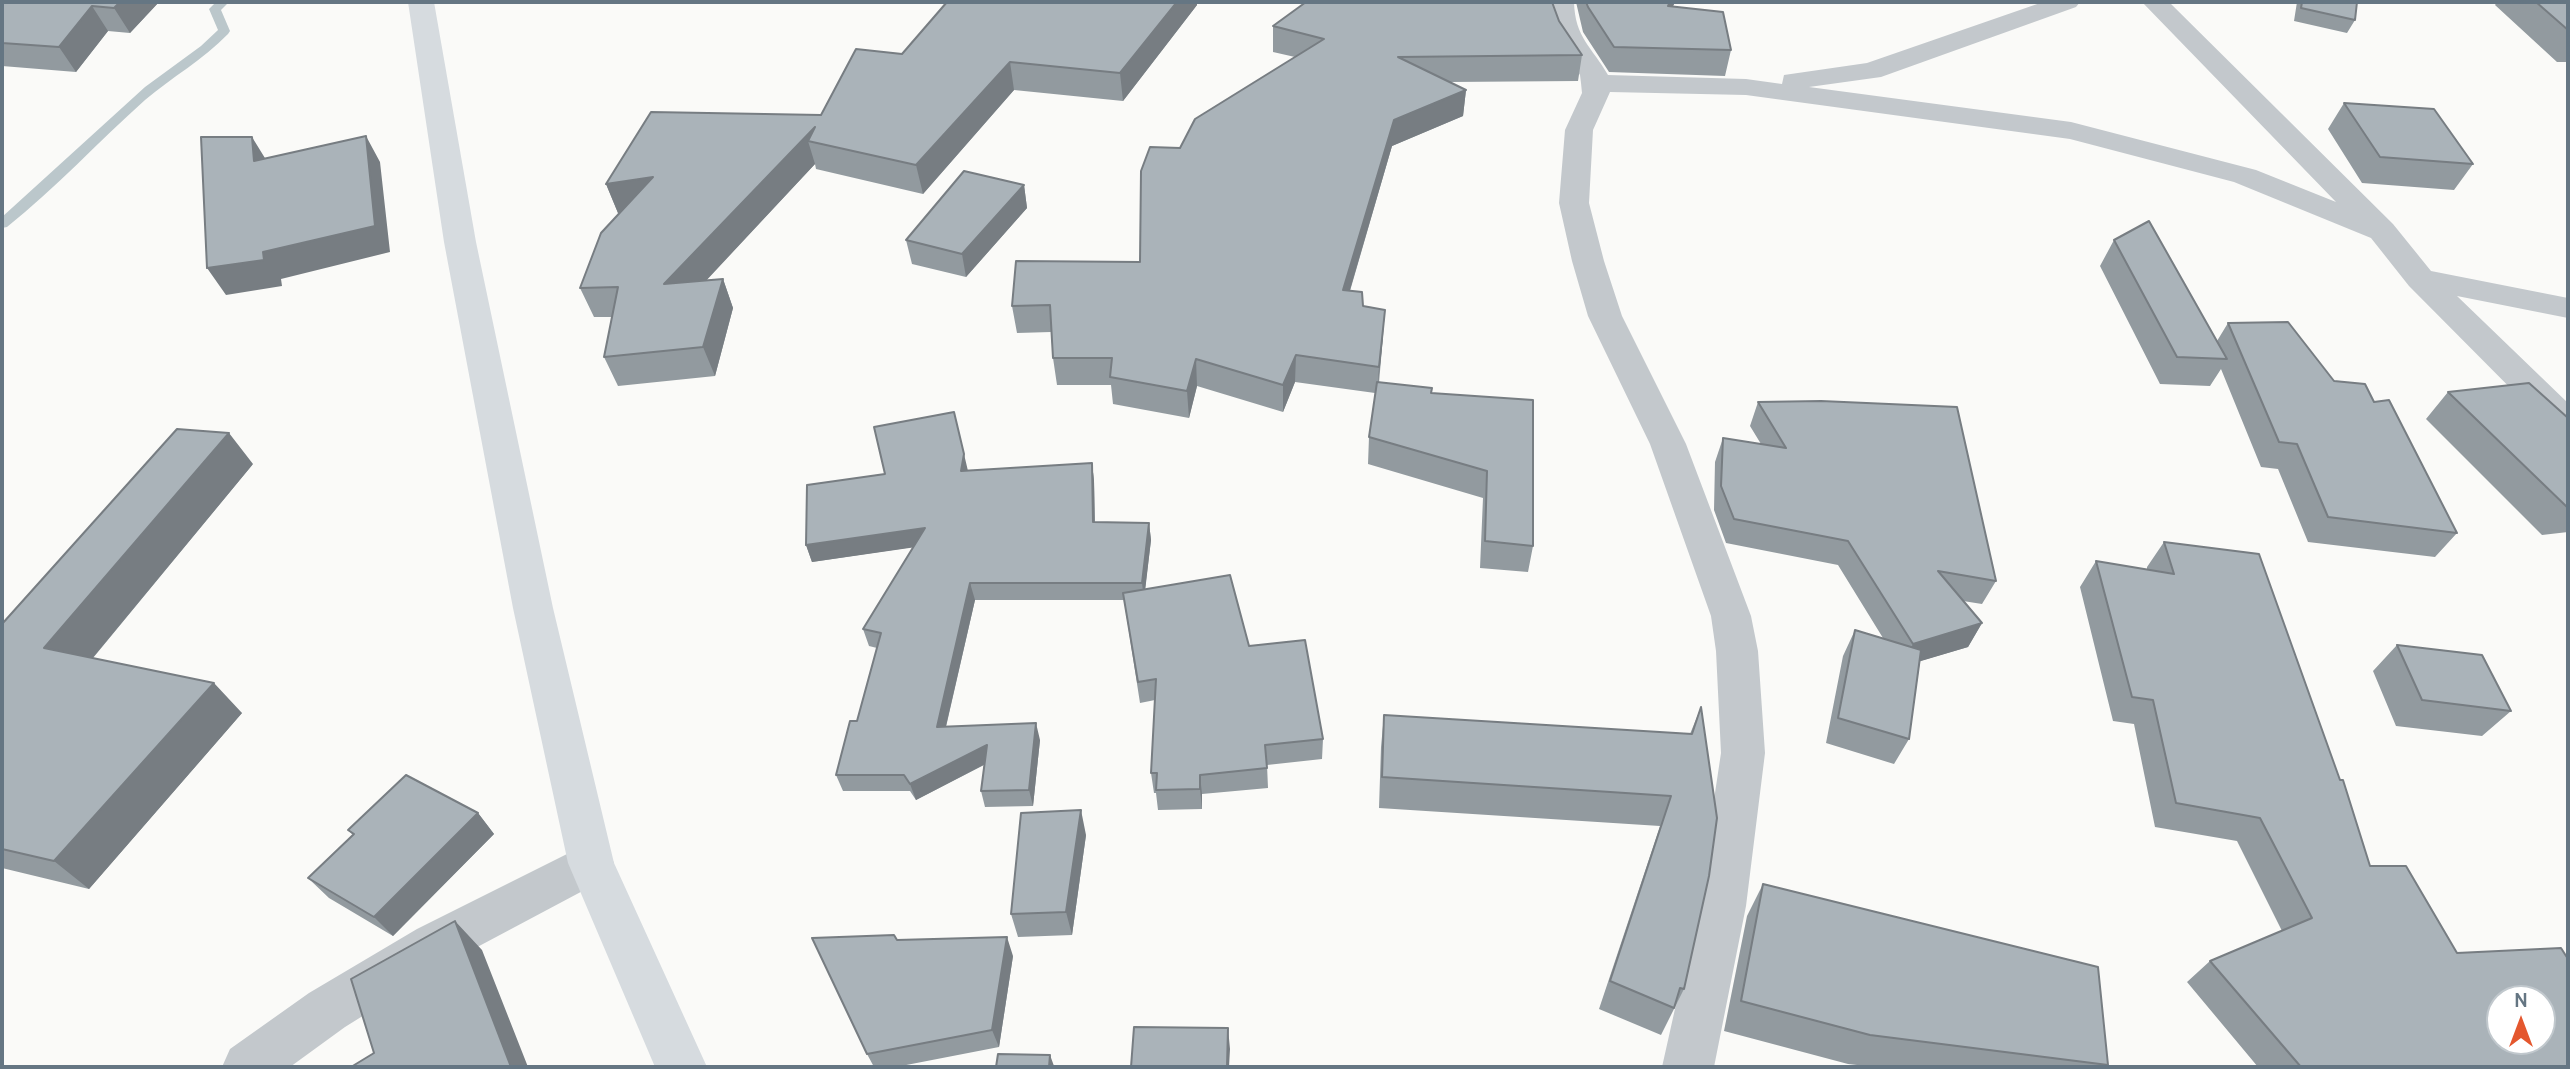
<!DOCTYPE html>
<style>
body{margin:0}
#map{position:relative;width:2570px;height:1069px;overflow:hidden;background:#fafaf8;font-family:Cabin,sans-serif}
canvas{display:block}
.frame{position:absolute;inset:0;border:4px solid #657683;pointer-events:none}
.north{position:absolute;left:2486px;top:985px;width:70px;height:70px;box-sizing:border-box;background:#fff;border:2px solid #c1c8cd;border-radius:50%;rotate:0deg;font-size:19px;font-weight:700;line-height:28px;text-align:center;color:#657683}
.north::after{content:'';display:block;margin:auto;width:24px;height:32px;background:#e4572e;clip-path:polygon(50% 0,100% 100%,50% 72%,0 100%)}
</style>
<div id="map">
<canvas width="2570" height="1069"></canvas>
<div class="frame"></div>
<div class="north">N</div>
</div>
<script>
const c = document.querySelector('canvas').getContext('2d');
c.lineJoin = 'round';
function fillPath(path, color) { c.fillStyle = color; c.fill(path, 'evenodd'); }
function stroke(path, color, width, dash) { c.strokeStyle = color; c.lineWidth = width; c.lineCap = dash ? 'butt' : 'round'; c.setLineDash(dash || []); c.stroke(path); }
fillPath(new Path2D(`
 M216 2H229L221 10 230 31 228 34C203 60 172 77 145 100 98 142 56 188 7 227L2 228V217L145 87 201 46 218 30 209 9Z`), '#bbc7cb');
fillPath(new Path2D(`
 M1548 2H1574C1575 38 1592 47 1608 75L1746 79 1782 84 1784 75 1867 63 2043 2H2080L2076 7 1881 77 1809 87 2071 122 2256 170 2336 202 2142 2H2169L2393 224 2431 271 2568 298V318L2457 296 2568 403V436L2555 433 2409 286 2371 238 2234 182 2070 139 1746 95 1610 92 1593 130 1589 203 1604 261 1622 316 1686 444 1751 616 1758 651 1765 753 1746 906 1714 1067H1662L1698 906 1721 753 1716 651 1711 616 1650 444 1588 316 1572 261 1559 203 1565 130 1582 93 1581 83 1580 75 1558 45 1548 18Z
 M591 842 607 848 614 863 607 878 451 961 345 1027 290 1067H222L230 1049 309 993 417 929Z`), '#c3c8cc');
fillPath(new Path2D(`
 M408 2H434L476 242 553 608 614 863 707 1067H655L568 863 513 608 444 242Z`), '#d6dbdf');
fillPath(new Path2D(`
 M2 2H159L130 33 108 31 76 72 2 66Z
 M947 2H1197V5L1123 101 1014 90 923 194 816 169 815 164 706 280 723 279 733 308 715 376 618 386 604 357 612 317H594L580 288 620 213H618L606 184 821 115 902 54Z
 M1576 2H1675L1672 7 1731 50 1725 76 1609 72 1583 32Z
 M2297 2H2357L2355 20 2347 33 2294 21Z
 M2497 2H2568V62H2557L2495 5Z
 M1559 21 1582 55 1578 81 1449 82 1466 90 1463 116 1392 146 1350 291 1363 306 1383 336 1379 383 1432 393 1533 400V546L1528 572 1480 568 1483 498 1368 464 1369 437 1375 393 1295 382 1283 412 1197 386 1189 418 1113 404 1111 385H1057L1053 358 1051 332 1017 333 1012 306 1140 262 1180 148 1295 57 1273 52V26Z
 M2344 103 2473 164 2454 190 2362 183 2328 129Z
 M1024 185 1027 208 966 277 912 264 906 240Z
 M2114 240 2217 341 2228 323 2374 402 2457 533 2435 557 2308 542 2278 469 2261 467 2221 369 2210 386 2160 384 2100 266Z
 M2448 392 2568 418V532L2542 535 2426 419Z
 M1758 402 1996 581 1982 604 1963 601 1982 623 1968 647 1920 661 1909 739 1894 764 1826 743 1843 656 1855 630 1883 638 1838 565 1726 543 1714 510 1715 462 1723 438 1761 444 1750 426Z
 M1092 463 1094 481 1095 522 1149 523 1151 540 1145 589 1249 646 1323 739 1322 759 1267 765 1268 788 1202 794V809L1158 810 1156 793H1154L1151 773 1155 700 1140 703 1124 600H975L946 727 1040 740 1033 806 985 807 981 791 984 765 916 800 910 791H843L836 775 857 721 877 648 869 646 863 629 913 547 812 562 806 545 968 471Z
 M253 464 93 658 242 713 89 889 2 868V624Z
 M2164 542 2370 866 2568 1067H2258L2187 982 2210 961 2282 931 2237 841 2155 827 2134 724 2113 721 2080 587 2096 561 2147 570V567Z
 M2397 645 2511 711 2482 736 2396 726 2373 671Z
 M1701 707 1684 989 1661 1035 1599 1009 1660 826 1379 808 1381 747 1384 715 1690 734Z
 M478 813 494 834 393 936 329 898 308 878 353 835 348 830Z
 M1086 835 1072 935 1018 937 1011 914Z
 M1763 884 2108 1065 2105 1067H1875L1848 1064 1724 1031 1747 916Z
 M1013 956 999 1047 896 1067H874L867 1054Z`), '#929a9f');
fillPath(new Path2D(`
 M120 2H159L130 33 114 8Z
 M1177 2H1197V5L1123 101 1120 73Z
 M1670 2H1675L1662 31 1668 6Z
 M92 6 108 31 76 72 59 47Z
 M1010 62 1014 90 923 194 916 165Z
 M1466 90 1463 116 1392 146 1342 317 1343 290 1394 120Z
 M815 127 808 141 815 164 676 313 664 284Z
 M366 136 380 162 390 252 281 279 282 286 226 295 207 268 263 252Z
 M252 137 268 163 254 161Z
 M653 177 664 205 618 213 606 184Z
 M1024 185 1027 208 966 277 962 254Z
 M723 279 733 308 715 376 703 347Z
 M1385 310 1383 336 1377 394 1379 367Z
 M1296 355 1295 382 1283 412V385Z
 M1196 359 1197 386 1189 418 1187 391Z
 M229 433 253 464 76 678 44 648Z
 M964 454 968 471H961Z
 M1092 463 1094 481 1095 539 1093 522Z
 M1149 523 1151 540 1144 600 1142 583Z
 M925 528 930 545 812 562 806 545Z
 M970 583 975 600 942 743 937 727Z
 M1982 623 1968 647 1901 667 1913 644Z
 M214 683 242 713 89 889 54 861Z
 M1036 723 1040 740 1033 806 1029 790Z
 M987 745 991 761 916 800 910 784Z
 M1200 775 1202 794V809L1200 789Z
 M1081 810 1086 835 1072 935 1066 912Z
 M478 813 494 834 393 936 374 917Z
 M455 921 482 950 528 1067H511Z
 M1007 937 1013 956 999 1047 992 1030Z
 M1228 1028 1230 1049 1229 1067H1227Z
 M1050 1055 1054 1066V1067H1049Z`), '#777d82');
const building = new Path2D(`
 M2 2H120L114 8 92 6 59 47 2 43Z
 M947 2H1177L1120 73 1010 62 916 165 808 141 815 127 664 284 723 279 703 347 604 357 618 287 580 288 601 233 653 177 606 184 651 112 821 115 856 49 902 54Z
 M1306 2H1552L1559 21 1582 55 1398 57 1466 90 1394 120 1343 290 1362 292 1363 306 1385 310 1379 367 1296 355 1283 385 1196 359 1187 391 1110 377 1112 358H1053L1050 305 1012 306 1016 261 1140 262 1141 171 1150 147 1180 148 1195 119 1324 39 1273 26Z
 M1586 2H1670L1668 6 1723 12 1731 50 1614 47 1588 7Z
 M2302 2H2357L2355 20 2301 8Z
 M2536 2H2568V30Z
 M2344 103 2434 109 2473 164 2380 157Z
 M366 136 375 226 263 252 264 260 207 268 201 137H252L254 161Z
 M964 171 1024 185 962 254 906 240Z
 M2149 221 2227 359 2177 357 2114 240Z
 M2288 322 2334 381 2365 384 2374 402 2389 400 2457 533 2328 517 2297 444 2279 442 2228 323Z
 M1377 382 1432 388 1431 393 1533 400V546L1485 541 1487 471 1369 437Z
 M2529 383 2568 418V508L2448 392Z
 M1821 401 1957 407 1996 581 1938 571 1982 623 1913 644 1848 541 1734 519 1721 486 1723 438 1786 448 1758 402Z
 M954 412 964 454 961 471 1092 463 1093 522 1149 523 1142 583H970L937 727 1036 723 1029 790 981 791 987 745 910 784 904 775H836L850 721H857L881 633 863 629 925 528 806 545 807 485 885 474 874 427Z
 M177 429 229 433 44 648 214 683 54 861 2 849V624Z
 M2164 542 2259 554 2340 780H2343L2370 866H2406L2457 953 2561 948 2568 959V1067H2301L2210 961 2312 918 2260 818 2176 803 2153 700 2132 697 2096 561 2174 574ZM2500 999H2542V1041H2500Z
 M1230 575 1249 646 1305 640 1323 739 1265 745 1267 768 1200 775V789L1156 790 1157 773H1151L1156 679 1138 682 1123 593Z
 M1855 630 1921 650 1909 739 1838 718Z
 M2397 645 2482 655 2511 711 2422 700Z
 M1701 707 1717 818 1709 876 1684 989 1680 988 1674 1008 1610 981 1671 796 1382 777 1384 715 1692 734Z
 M406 775 478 813 374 917 308 878 354 834 348 830Z
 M1081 810 1066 912 1011 914 1021 813Z
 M1763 884 2098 967 2108 1065 1870 1035 1741 1001Z
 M455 921 511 1067H351L374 1053 351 979Z
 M894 935 897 940 1007 937 992 1030 867 1054 812 938Z
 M1134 1027 1228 1028 1227 1067H1131Z
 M998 1054 1050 1055 1049 1067H996Z`);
fillPath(building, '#aab3b9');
stroke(building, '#777d82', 2);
</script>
